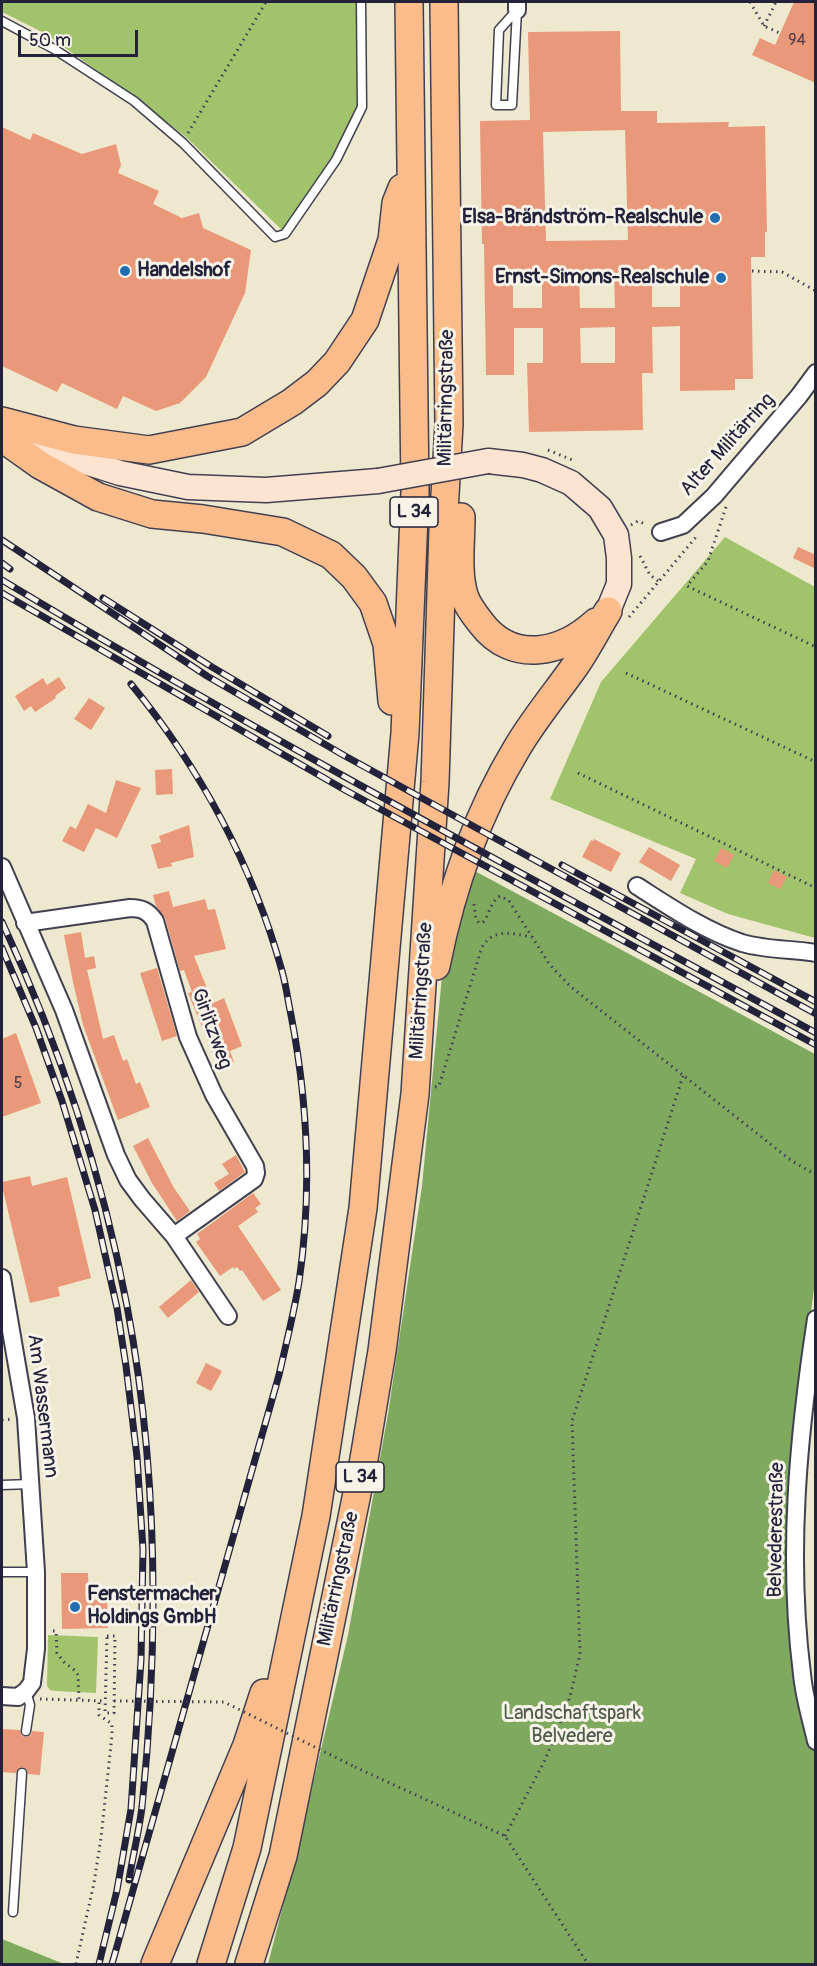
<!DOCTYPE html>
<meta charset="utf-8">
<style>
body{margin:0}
#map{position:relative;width:817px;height:1966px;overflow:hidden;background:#eee8cf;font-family:Pangolin,sans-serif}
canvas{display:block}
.frame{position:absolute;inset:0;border:3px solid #22223b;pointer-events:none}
.scale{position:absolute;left:18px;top:30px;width:120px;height:27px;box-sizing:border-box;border:3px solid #22223b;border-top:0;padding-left:8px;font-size:18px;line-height:21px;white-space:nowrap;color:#22223b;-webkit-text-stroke:4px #f7f3e8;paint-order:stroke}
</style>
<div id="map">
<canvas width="817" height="1966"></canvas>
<div class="frame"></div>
<div class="scale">50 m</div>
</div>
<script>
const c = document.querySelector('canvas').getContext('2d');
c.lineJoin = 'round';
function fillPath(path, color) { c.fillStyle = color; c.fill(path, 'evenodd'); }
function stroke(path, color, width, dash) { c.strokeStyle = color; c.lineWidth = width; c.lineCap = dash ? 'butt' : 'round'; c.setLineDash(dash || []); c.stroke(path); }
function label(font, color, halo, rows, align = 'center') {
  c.font = font + ' Pangolin,sans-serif'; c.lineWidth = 6; c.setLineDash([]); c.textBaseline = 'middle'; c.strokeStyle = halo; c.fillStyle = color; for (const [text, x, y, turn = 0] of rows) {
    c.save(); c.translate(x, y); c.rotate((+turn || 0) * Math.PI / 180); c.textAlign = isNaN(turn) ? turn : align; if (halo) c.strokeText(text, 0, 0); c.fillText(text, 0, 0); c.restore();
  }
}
fillPath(new Path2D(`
 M2 2H361L362 107 336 160 283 231 186 137 135 98 46 34 2 12Z
 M725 537 815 587V938L728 914 680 893 696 859 550 799 601 682Z
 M48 1635 98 1637 96 1693 56 1691 50 1690 47 1686Z`), '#a1c36c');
fillPath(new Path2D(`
 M473 870 815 1054 816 1273 797 1421 789 1599 815 1719V1964H268L297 1851 348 1635 388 1414 422 1186 442 976Z
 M2 1939 64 1964H65H2Z`), '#80a960');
fillPath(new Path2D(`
 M794 2H816V83L752 55 760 38 775 45Z
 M620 31 621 111H657V123L729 122 728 127 765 126 767 232H765V257H751L753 379H735V390L680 391V326L652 327 653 373H642L643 430 529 432 527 363H543V328H514V375H486L484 244H482L480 121 530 120 528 32ZM625 130 628 240 546 241 543 132ZM680 271V307H652V272ZM614 272 615 308H580L579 273ZM542 273V308H513V274ZM615 327V363H581L580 328Z
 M2 127 30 140 33 133 82 154 116 144 121 165 118 173 159 191 153 204 182 218 199 213 203 228 251 250 245 293 206 377 180 403 156 411 123 396 117 409 62 383 57 392 2 366Z
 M798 547 816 555V569L793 558Z
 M59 677 66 688 55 696 56 698 35 712 31 706 24 711 15 696 43 678 47 685Z
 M89 698 105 708 91 730 74 719Z
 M172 769 173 794 156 795 155 770Z
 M116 780 141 788 117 838 96 828 84 852 62 841 70 826 76 829 88 804 106 813Z
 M189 825 194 857 171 863 172 866 158 869 151 845 161 842 159 836Z
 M594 839 621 853 611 872 582 857 591 840 593 841Z
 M649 847 680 865 671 881 639 862Z
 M721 848 734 855 727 868 714 861Z
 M774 870 787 877 780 889 768 883Z
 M169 891 173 907 205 899 208 910 215 909 226 949 194 956 213 1003 224 998 242 1046 230 1051 234 1062 219 1068 188 993 192 992 184 970 180 971 165 918 156 906 153 895Z
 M81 932 85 958 94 956 96 968 87 970 103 1039 114 1035 123 1061 127 1059 136 1084 140 1082 150 1107 118 1120 83 1025 73 982 64 935Z
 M157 968 177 1036 162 1041 140 973Z
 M16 1033 41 1103 2 1117V1039Z
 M148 1138 174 1188 190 1211 177 1221 152 1183 133 1146Z
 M236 1155 245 1172 219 1191 214 1183 229 1174 222 1164Z
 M30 1176 32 1186 67 1177 91 1278 58 1287 60 1296 30 1303 2 1186V1182Z
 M253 1193 261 1204 255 1208 258 1212 238 1226 281 1290 263 1301 242 1270 240 1271 237 1267 234 1269 233 1267 220 1276 196 1242 200 1239 197 1234Z
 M191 1280 199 1292 168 1318 159 1307Z
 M206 1363 222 1371 211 1391 196 1383Z
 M61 1573H88L89 1600 107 1599 108 1628 62 1629Z
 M2 1729 20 1730 22 1736 26 1737 31 1735 32 1731 44 1732 40 1775 28 1774 27 1770 23 1767 19 1768 16 1773 2 1772Z`), '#e99879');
const service = new Path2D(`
 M517 10 512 105H496L499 30Z
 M2 21 54 49 134 101 183 143 275 237 285 234 336 160 362 107 361 2
 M2 1485 31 1484
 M2 1572H36
 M26 1691 30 1705 26 1731
 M13 1912 22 1773`);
const minor = new Path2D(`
 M517 2V10
 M661 532 683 525 714 496 799 396 816 373
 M2 867 64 1010 116 1155 128 1180 142 1199 174 1236 228 1316
 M637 886C670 907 705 931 742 943 766 950 792 949 816 953
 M25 923 130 908C142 908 148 911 155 921L188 1037 214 1095 255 1166 256 1173 254 1179 174 1236
 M2 1278 26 1418 36 1572V1649L32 1683 26 1691 18 1697 2 1696
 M816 1319C798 1437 787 1555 802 1674 804 1697 811 1719 816 1741`);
const secondary = new Path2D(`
 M9 432 51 451 120 473 188 487 266 490 378 481
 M488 461 523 465 542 470 571 483 600 508 616 535 619 558V584L608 611`);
const trunk = new Path2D(`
 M2 421 74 440 149 450 242 432 292 402 317 383 337 362 365 320 392 240 396 203 402 188
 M2 438 40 465 98 497 152 514 203 519 283 532 331 555 354 577 373 603 387 644 392 701
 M461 517C461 543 457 571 464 595 467 605 474 614 481 623 513 665 562 653 596 622
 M436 966C451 890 477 814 517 748 534 719 556 693 575 666 587 649 597 629 608 611
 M155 1964 247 1745 264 1693
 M211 1964 247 1848 316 1516 363 1208 405 733 415 491 409 2
 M249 1964 283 1856 364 1459 382 1351 415 1094 435 782 443 530 449 424 444 2`);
stroke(service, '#414051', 11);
stroke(minor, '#414051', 20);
stroke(secondary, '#414051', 27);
stroke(trunk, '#414051', 30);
stroke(new Path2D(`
 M750 2 764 26 782 34
 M764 26 776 2
 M188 133 266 2
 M752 271 782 272 816 291
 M548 450 575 461
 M726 507 708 561 687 586 816 647
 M631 525 638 521 647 525
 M640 556 650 575 658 581
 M629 617 696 537
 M626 673 816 762
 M578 773 816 888
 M474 904 476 919 479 923 483 922C490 914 490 902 500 896L509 901 550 965 571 987 792 1161 816 1175
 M435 1087 439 1086 482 947C495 927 512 934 532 937
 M2 1420 12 1419
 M53 1631H56L57 1653 64 1662 74 1670 78 1675 79 1700
 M107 1636H115L114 1713H105Z
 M40 1699 106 1701
 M355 1767 505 1836 588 1964
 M505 1836 545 1760 570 1697 580 1654 572 1421 683 1076
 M76 1964 94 1883 101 1838 112 1735V1724L99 1715V1701`), '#414051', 3, [1.5, 4.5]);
stroke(service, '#fff', 8);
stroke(minor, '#fff', 16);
stroke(secondary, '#fde4d1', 24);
stroke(trunk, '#fabc8b', 27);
const rail = new Path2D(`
 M2 540 207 676 345 756 816 1014
 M2 563 10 569
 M2 580C268 740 543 884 816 1033
 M2 593 345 790 816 1045
 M103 598 212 667 328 736
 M562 865 816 1002
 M2 922C59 1044 102 1174 127 1306 158 1470 159 1641 142 1807 139 1831 133 1855 129 1880
 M2 948 36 1028 62 1101 95 1210 117 1308 126 1366 137 1457 143 1549 141 1660 131 1809 117 1890 99 1964
 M112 1964 279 1375C286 1344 294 1313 299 1282 312 1193 308 1103 291 1015 288 1001 286 985 282 971 253 866 200 768 131 684`);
stroke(rail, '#22223b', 7);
stroke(rail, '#f7f3e8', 4.5, [14]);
const secondaryBridge = new Path2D(`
 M378 481 488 461`);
stroke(secondaryBridge, '#414051', 27, []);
stroke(new Path2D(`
 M114 1701 224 1702 355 1767`), '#414051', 3, [1.5, 4.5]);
stroke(secondaryBridge, '#fde4d1', 24);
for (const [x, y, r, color] of [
 [715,218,6,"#1f6fb2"],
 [125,271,6,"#1f6fb2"],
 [721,278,6,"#1f6fb2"],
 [75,1607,6,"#1f6fb2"]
]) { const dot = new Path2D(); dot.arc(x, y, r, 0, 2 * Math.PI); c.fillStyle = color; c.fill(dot); stroke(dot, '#f7f3e8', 2); }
label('16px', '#54404a', null, [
 ["94",797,41],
 ["5",18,1084]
]);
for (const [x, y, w] of [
 [414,512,48],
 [360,1477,48]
]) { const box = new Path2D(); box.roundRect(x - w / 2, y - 15, w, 30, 4.5); c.fillStyle = '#f7f3e8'; c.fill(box); stroke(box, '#22223b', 1.5); }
label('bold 18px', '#22223b', null, [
 ["L 34",414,512],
 ["L 34",360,1477]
]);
label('bold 20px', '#22223b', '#f7f3e8', [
 ["Elsa-Brändström-Realschule",703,218],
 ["Handelshof",137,271,"left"],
 ["Ernst-Simons-Realschule",709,278],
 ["Fenstermacher",87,1595,"left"],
 ["Holdings GmbH",87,1618,"left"]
], 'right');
label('20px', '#22223b', '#f7f3e8', [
 ["Militärringstraße",447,398,-89],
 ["Alter Militärring",728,445,-48],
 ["Militärringstraße",422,991,-86],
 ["Girlitzweg",211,1029,70],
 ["Am Wassermann",42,1406,83],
 ["Belvederestraße",777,1530,-89],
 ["Militärringstraße",339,1579,-78]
]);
label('20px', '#4e5a4c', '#f7f3e8', [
 ["Landschaftspark",572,1714],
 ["Belvedere",572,1737]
]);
</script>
